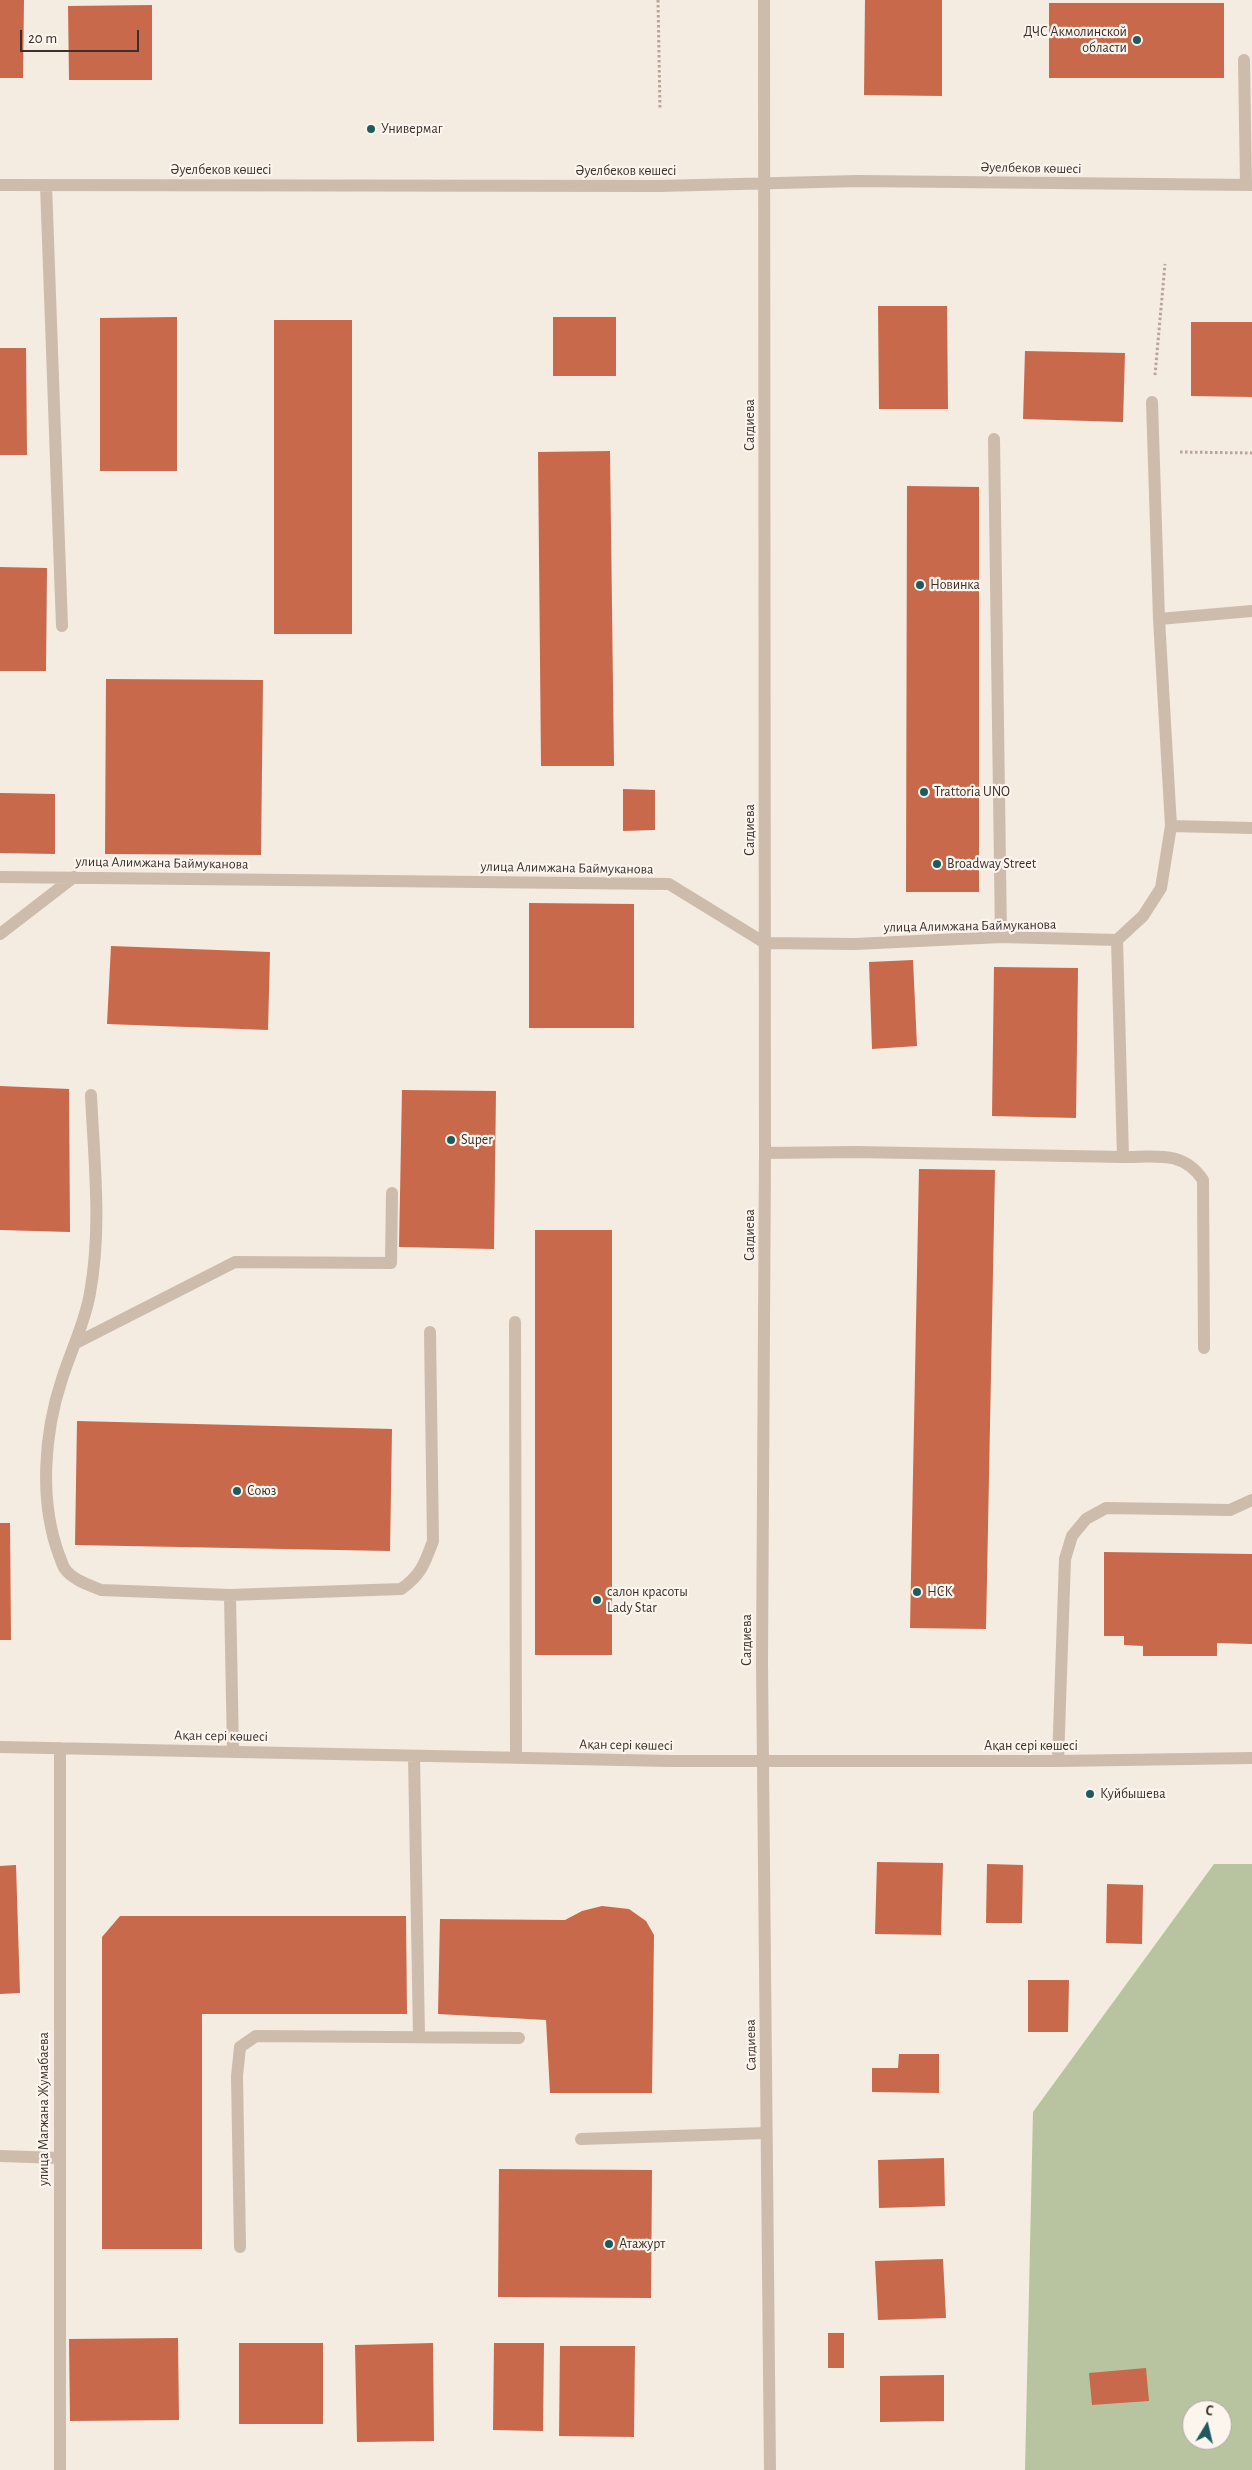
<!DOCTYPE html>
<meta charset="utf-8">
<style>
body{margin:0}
#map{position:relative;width:1252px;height:2470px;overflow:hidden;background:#f4ebe1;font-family:"Alegreya Sans",sans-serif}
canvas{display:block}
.north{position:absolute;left:1182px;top:2400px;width:50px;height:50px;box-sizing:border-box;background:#fbf5ee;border:1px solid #aea6a0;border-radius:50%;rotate:9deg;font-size:14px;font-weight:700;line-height:20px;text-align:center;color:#3b302b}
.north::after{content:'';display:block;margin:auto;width:18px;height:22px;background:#1f5a5e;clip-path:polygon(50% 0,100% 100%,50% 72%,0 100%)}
.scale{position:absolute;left:20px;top:30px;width:119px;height:22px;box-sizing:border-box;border:2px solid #3b302b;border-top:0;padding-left:6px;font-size:15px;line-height:18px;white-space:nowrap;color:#3b302b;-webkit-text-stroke:4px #fbf5ee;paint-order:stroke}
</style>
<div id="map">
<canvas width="1252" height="2470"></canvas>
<div class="north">С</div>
<div class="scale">20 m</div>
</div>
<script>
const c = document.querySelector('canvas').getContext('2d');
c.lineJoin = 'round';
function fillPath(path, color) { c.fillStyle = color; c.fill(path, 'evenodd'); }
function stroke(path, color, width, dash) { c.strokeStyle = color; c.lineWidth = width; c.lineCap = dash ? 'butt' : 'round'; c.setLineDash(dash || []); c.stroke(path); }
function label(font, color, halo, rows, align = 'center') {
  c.font = font + ' "Alegreya Sans",sans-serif'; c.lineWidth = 4.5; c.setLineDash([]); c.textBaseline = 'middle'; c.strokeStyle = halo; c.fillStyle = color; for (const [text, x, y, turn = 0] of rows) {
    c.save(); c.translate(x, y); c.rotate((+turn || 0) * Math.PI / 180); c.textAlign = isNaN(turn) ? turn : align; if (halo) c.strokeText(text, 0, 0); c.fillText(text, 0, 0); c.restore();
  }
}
fillPath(new Path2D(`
 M1214 1864H1252V2470H1025L1033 2112ZM1192 2410H1222V2440H1192Z`), '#b8c4a0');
fillPath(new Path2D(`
 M0 0H24L23 78H0Z
 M865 0H942V96L864 95Z
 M1049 3H1224V78H1049Z
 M152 5V80H69L68 6Z
 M878 306H947L948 409H879Z
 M177 317V471H100V318Z
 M553 317H616V376H553Z
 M274 320H352V634H274Z
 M1191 322H1252V397L1191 396Z
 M0 348H26L27 455H0Z
 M1025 351 1125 353 1123 422 1023 419Z
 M610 451 614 766H541L538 452Z
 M907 486 979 487V892H906Z
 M0 567 47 568 46 671H0Z
 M106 679 263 680 261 855 105 854Z
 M623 789 655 790V830L623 831Z
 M0 793 55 794V854L0 853Z
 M529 903 634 904V1028H529Z
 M111 946 270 952 268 1030 107 1024Z
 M913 960 917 1046 872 1049 869 962Z
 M994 967 1078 968 1076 1118 992 1116Z
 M0 1086 69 1089 70 1232 0 1230Z
 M402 1090 496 1091 494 1249 399 1247Z
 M919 1169 995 1170 986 1629 910 1628Z
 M535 1230H612V1655H535Z
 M77 1421 392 1429 390 1551 75 1545Z
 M0 1523H10L11 1640H0Z
 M1104 1552 1252 1554V1644L1217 1643V1656H1143V1646L1124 1645V1636H1104Z
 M877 1862 943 1863 941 1935 875 1934Z
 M987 1864 1023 1865 1022 1923H986Z
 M16 1865 20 1993 0 1994V1866Z
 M1107 1884 1143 1885 1142 1944 1106 1943Z
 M602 1906 629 1909 646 1921 654 1935 652 2093H550L546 2020 438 2014 440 1919 565 1920 582 1911Z
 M120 1916H406L407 2014H202V2249H102V1937Z
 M1028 1980H1069L1068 2032H1028Z
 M899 2054H939V2093L872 2092V2068H898Z
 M944 2158 945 2206 879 2208 878 2160Z
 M499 2169 652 2170 651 2298 498 2297Z
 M943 2259 946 2318 878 2320 875 2261Z
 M828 2333H844V2368H828Z
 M178 2338 179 2420 70 2421 69 2339Z
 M239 2343H323V2424H239Z
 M433 2343 434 2441 357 2442 355 2345Z
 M494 2343H544L543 2431 493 2430Z
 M560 2346H635L634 2437 559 2436Z
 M1146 2368 1149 2401 1092 2405 1089 2373Z
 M944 2375V2421L880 2422V2376Z`), '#c8694b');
stroke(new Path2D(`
 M658 0 660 109
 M1155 375 1165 264
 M1180 452 1252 453`), '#b9a596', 3, [2.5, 2.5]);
stroke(new Path2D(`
 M764 0 765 1153 762 1664 770 2470
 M1244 60 1246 185
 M0 185 659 186 858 181 1252 185
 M46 185 62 626
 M1152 402 1159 619 1171 826 1161 888 1143 916 1117 940 1123 1157C1155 1157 1183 1150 1203 1180L1204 1348
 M994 439 1001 937
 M1159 619 1252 611
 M1171 826 1252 828
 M0 877 669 884 765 943 855 944 1001 937 1117 940
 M0 934 74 877
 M91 1095C94 1161 102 1228 90 1293 85 1323 71 1350 62 1379 44 1433 39 1501 59 1555 61 1559 62 1565 65 1569 73 1580 89 1585 101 1590L230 1595
 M765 1153 856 1152 1123 1157
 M515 1322 516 1758
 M76 1343 235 1262 391 1263 392 1193
 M0 1747 670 1761H1058L1252 1758
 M233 1752 230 1595 401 1589C421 1575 425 1563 433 1541L430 1332
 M414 1756 419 2037
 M1058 1761 1065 1559 1072 1536 1086 1519 1106 1508 1230 1510 1252 1500
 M581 2139 766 2133
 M0 2156 59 2158
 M240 2247 237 2076 240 2047 256 2036 519 2038
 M60 2470V1748`), '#cdbbac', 12);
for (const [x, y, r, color] of [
 [1137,40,5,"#1f5a5e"],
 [371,129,5,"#1f5a5e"],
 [920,585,5,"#1f5a5e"],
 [924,792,5,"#1f5a5e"],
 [937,864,5,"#1f5a5e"],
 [451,1140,5,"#1f5a5e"],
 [237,1491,5,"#1f5a5e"],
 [917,1592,5,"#1f5a5e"],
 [597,1600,5,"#1f5a5e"],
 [1090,1794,5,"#1f5a5e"],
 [609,2244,5,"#1f5a5e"]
]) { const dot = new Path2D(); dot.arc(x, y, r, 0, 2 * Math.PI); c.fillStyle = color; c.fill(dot); stroke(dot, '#fbf5ee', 2); }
label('14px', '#3b302b', '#fbf5ee', [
 ["ДЧС Акмолинской",1127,32,"right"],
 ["области",1127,48,"right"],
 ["Универмаг",381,129],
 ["Новинка",930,585],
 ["Trattoria UNO",934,792],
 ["Broadway Street",947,864],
 ["Super",461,1140],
 ["Союз",247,1491],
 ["салон красоты",607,1592],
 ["Lady Star",607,1608],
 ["НСК",927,1592],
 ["Куйбышева",1100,1794],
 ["Атажурт",619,2244]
], 'left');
label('14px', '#3b302b', '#fbf5ee', [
 ["Әуелбеков көшесі",1031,168,1],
 ["Әуелбеков көшесі",221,170],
 ["Әуелбеков көшесі",626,171],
 ["Сагдиева",750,425,-90],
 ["Сагдиева",750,830,-90],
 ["улица Алимжана Баймуканова",162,863,1],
 ["улица Алимжана Баймуканова",567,868,1],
 ["улица Алимжана Баймуканова",970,926,-1],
 ["Сагдиева",750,1235,-90],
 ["Сагдиева",747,1640,-90],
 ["Ақан сері көшесі",221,1736,1],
 ["Ақан сері көшесі",626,1745,1],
 ["Ақан сері көшесі",1031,1746],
 ["Сагдиева",751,2045,-91],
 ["улица Магжана Жумабаева",44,2109,-90]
]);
</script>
